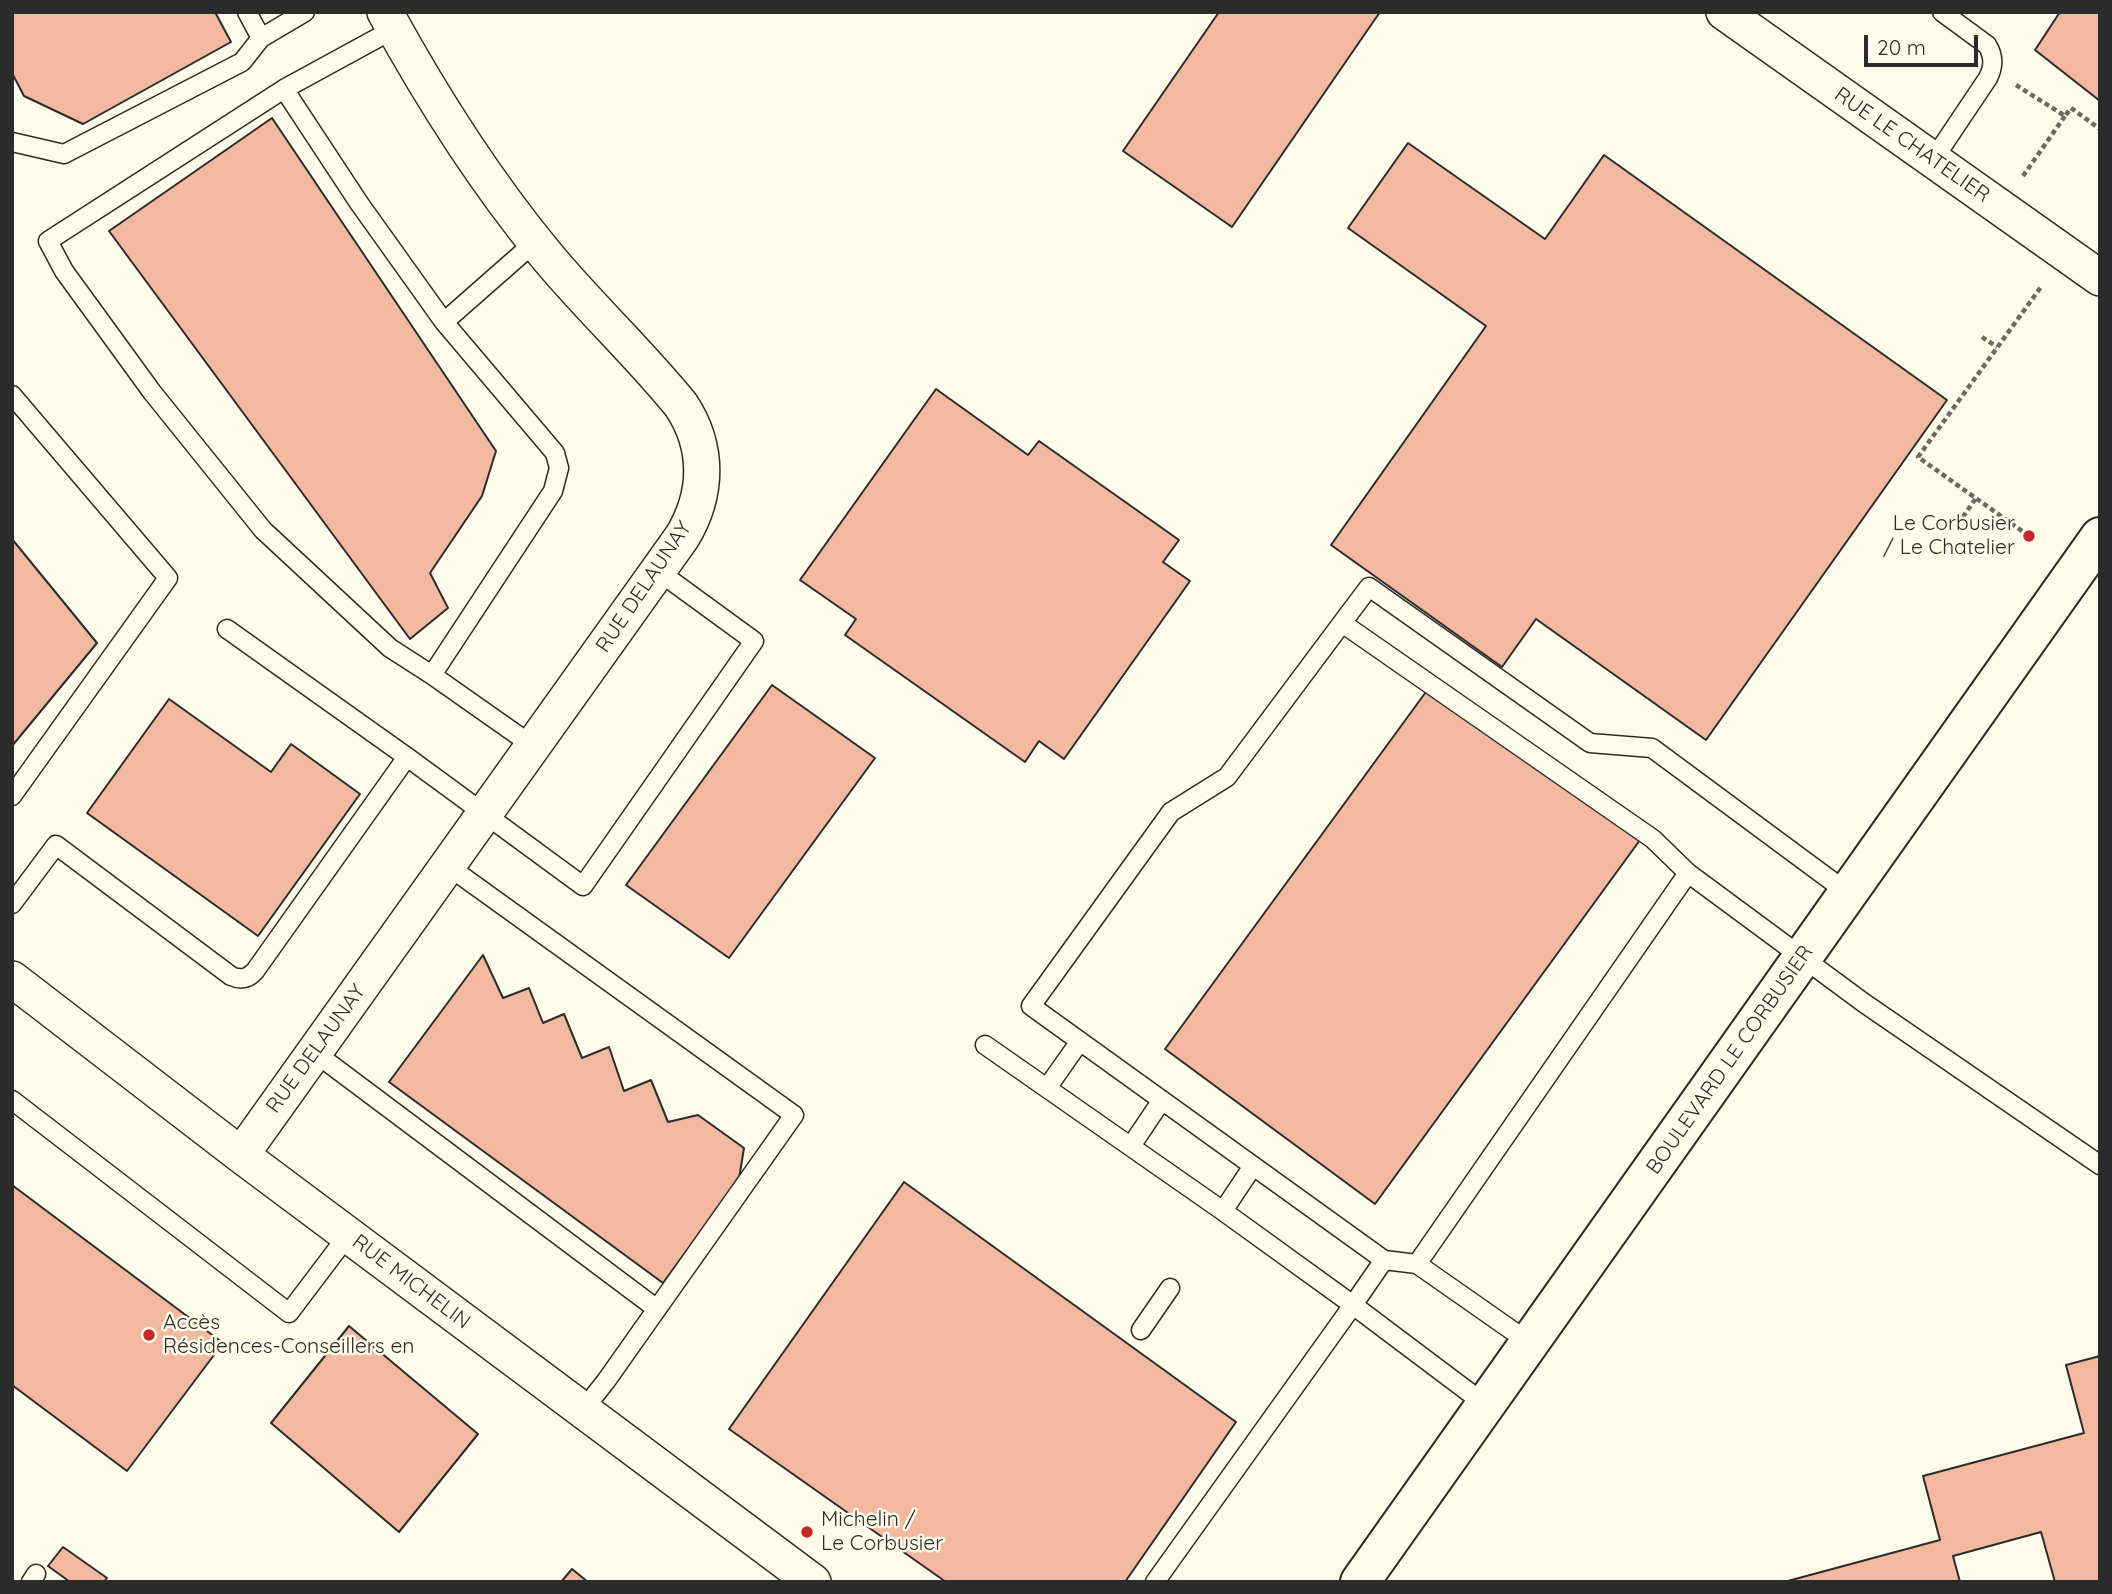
<!DOCTYPE html>
<meta charset="utf-8">
<style>
body{margin:0}
#map{position:relative;width:2112px;height:1594px;overflow:hidden;background:#fdfbea;font-family:Quicksand,sans-serif}
canvas{display:block}
.frame{position:absolute;inset:0;border:14px solid #2b2b2b;pointer-events:none}
.scale{position:absolute;left:1864px;top:35px;width:114px;height:32px;box-sizing:border-box;border:4px solid #2b2b2b;border-top:0;padding-left:9px;font-size:21px;line-height:24px;white-space:nowrap;color:#2b2b2b;-webkit-text-stroke:5px #fdfbea;paint-order:stroke}
</style>
<div id="map">
<canvas width="2112" height="1594"></canvas>
<div class="frame"></div>
<div class="scale">20 m</div>
</div>
<script>
const c = document.querySelector('canvas').getContext('2d');
c.lineJoin = 'round';
function fillPath(path, color) { c.fillStyle = color; c.fill(path, 'evenodd'); }
function stroke(path, color, width, dash) { c.strokeStyle = color; c.lineWidth = width; c.lineCap = dash ? 'butt' : 'round'; c.setLineDash(dash || []); c.stroke(path); }
function label(font, color, halo, rows, align = 'center') {
  c.font = font + ' Quicksand,sans-serif'; c.lineWidth = 5; c.setLineDash([]); c.textBaseline = 'middle'; c.strokeStyle = halo; c.fillStyle = color; for (const [text, x, y, turn = 0] of rows) {
    c.save(); c.translate(x, y); c.rotate((+turn || 0) * Math.PI / 180); c.textAlign = isNaN(turn) ? turn : align; if (halo) c.strokeText(text, 0, 0); c.fillText(text, 0, 0); c.restore();
  }
}
const building = new Path2D(`
 M12 12H215L231 42 83 124 24 96 12 73Z
 M1219 12H1380L1232 227 1123 151Z
 M2060 12H2100V101L2035 50Z
 M272 118 496 451 482 496 430 573 448 608 410 639 109 231Z
 M1408 143 1545 239 1604 155 1947 400 1706 740 1536 619 1502 667 1331 545 1486 326 1348 228Z
 M936 389 1028 455 1039 441 1179 540 1163 562 1190 581 1064 759 1039 741 1025 762 845 635 856 619 800 580Z
 M12 539 97 643 12 746Z
 M772 685 875 758 729 958 626 885Z
 M1431 685 1640 840 1375 1204 1165 1049Z
 M169 699 271 772 291 744 360 794 258 936 87 813Z
 M483 955 503 998 529 988 543 1023 564 1014 582 1058 609 1047 624 1091 651 1080 668 1122 698 1115 744 1148 739 1179 663 1283 389 1082Z
 M904 1182 1236 1422 1125 1582H946L729 1429Z
 M12 1185 223 1343 127 1471 12 1385Z
 M349 1326 478 1434 399 1532 271 1423Z
 M2100 1356V1582H2055L2041 1532 1953 1556 1960 1582H1784L1940 1540 1923 1476 2084 1433 2066 1365Z
 M63 1547 107 1578 104 1582H70L48 1566Z
 M572 1569 588 1582H561Z`);
fillPath(building, '#f2b8a0');
stroke(building, '#2b2b2b', 2);
const service = new Path2D(`
 M247 12 261 38 305 12
 M394 29 284 89 359 203 444 322 555 453 559 468 553 491 432 675 533 746
 M284 89 48 241 64 271 152 392 263 530 390 648 432 675
 M12 142 64 154 242 62 261 38
 M1933 160 1988 78C1994 66 1994 56 1987 45L1942 12
 M444 322 535 242
 M12 395 168 578 12 796
 M1342 623 1369 587 1590 743 1652 748 1848 893
 M227 629 407 757
 M448 866 794 1115 606 1381 583 1410
 M12 904 56 845 231 976C240 980 248 979 255 971L407 757 583 886 754 641 658 571
 M985 1045 1223 1211 1353 1305 1155 1582
 M314 1052 657 1309
 M1047 1088 1080 1041
 M12 1100 289 1313 348 1235
 M1131 1146 1162 1100
 M1223 1211 1253 1166
 M1384 1260 1031 1006 1171 812 1227 777 1342 623 1653 839 1688 873
 M1417 1264 1384 1260 1353 1305 1486 1405
 M1141 1330 1170 1288
 M1530 1343 1417 1264 1688 873 1864 1003 2100 1165
 M31 1582 36 1574`);
const minor = new Path2D(`
 M1724 12 2100 278
 M12 979 241 1155 813 1582
 M241 1155 682 537C708 494 709 447 681 405 639 353 589 307 546 255 484 180 432 98 385 12`);
const tertiary = new Path2D(`
 M1360 1582 2100 537`);
stroke(service, '#2b2b2b', 21);
stroke(minor, '#2b2b2b', 38);
stroke(tertiary, '#2b2b2b', 42);
stroke(new Path2D(`
 M2016 85 2065 116 2071 108 2100 129
 M2023 176 2065 116
 M1982 337 1997 347
 M1958 524 1976 498
 M2029 536 1918 457 2041 287`), '#6a6964', 4.5, [5, 3.5]);
stroke(service, '#fdfbea', 18);
stroke(minor, '#fdfbea', 35);
stroke(tertiary, '#fdfbea', 38);
for (const [x, y, r, color] of [
 [2029,536,7,"#c62828"],
 [149,1335,7,"#c62828"],
 [807,1532,7,"#c62828"]
]) { const dot = new Path2D(); dot.arc(x, y, r, 0, 2 * Math.PI); c.fillStyle = color; c.fill(dot); stroke(dot, '#fdfbea', 2.5); }
label('21px', '#2b2b2b', '#fdfbea', [
 ["RUE LE CHATELIER",1912,145,35],
 ["RUE DELAUNAY",644,587,-56],
 ["RUE DELAUNAY",316,1049,-54],
 ["BOULEVARD LE CORBUSIER",1730,1060,-55],
 ["RUE MICHELIN",411,1282,37]
]);
label('21px', '#2b2b2b', '#fdfbea', [
 ["Le Corbusier",2015,524,"right"],
 ["/ Le Chatelier",2015,548,"right"],
 ["Accès",163,1323],
 ["Résidences-Conseillers en",163,1347],
 ["Michelin /",821,1520],
 ["Le Corbusier",821,1544]
], 'left');
</script>
